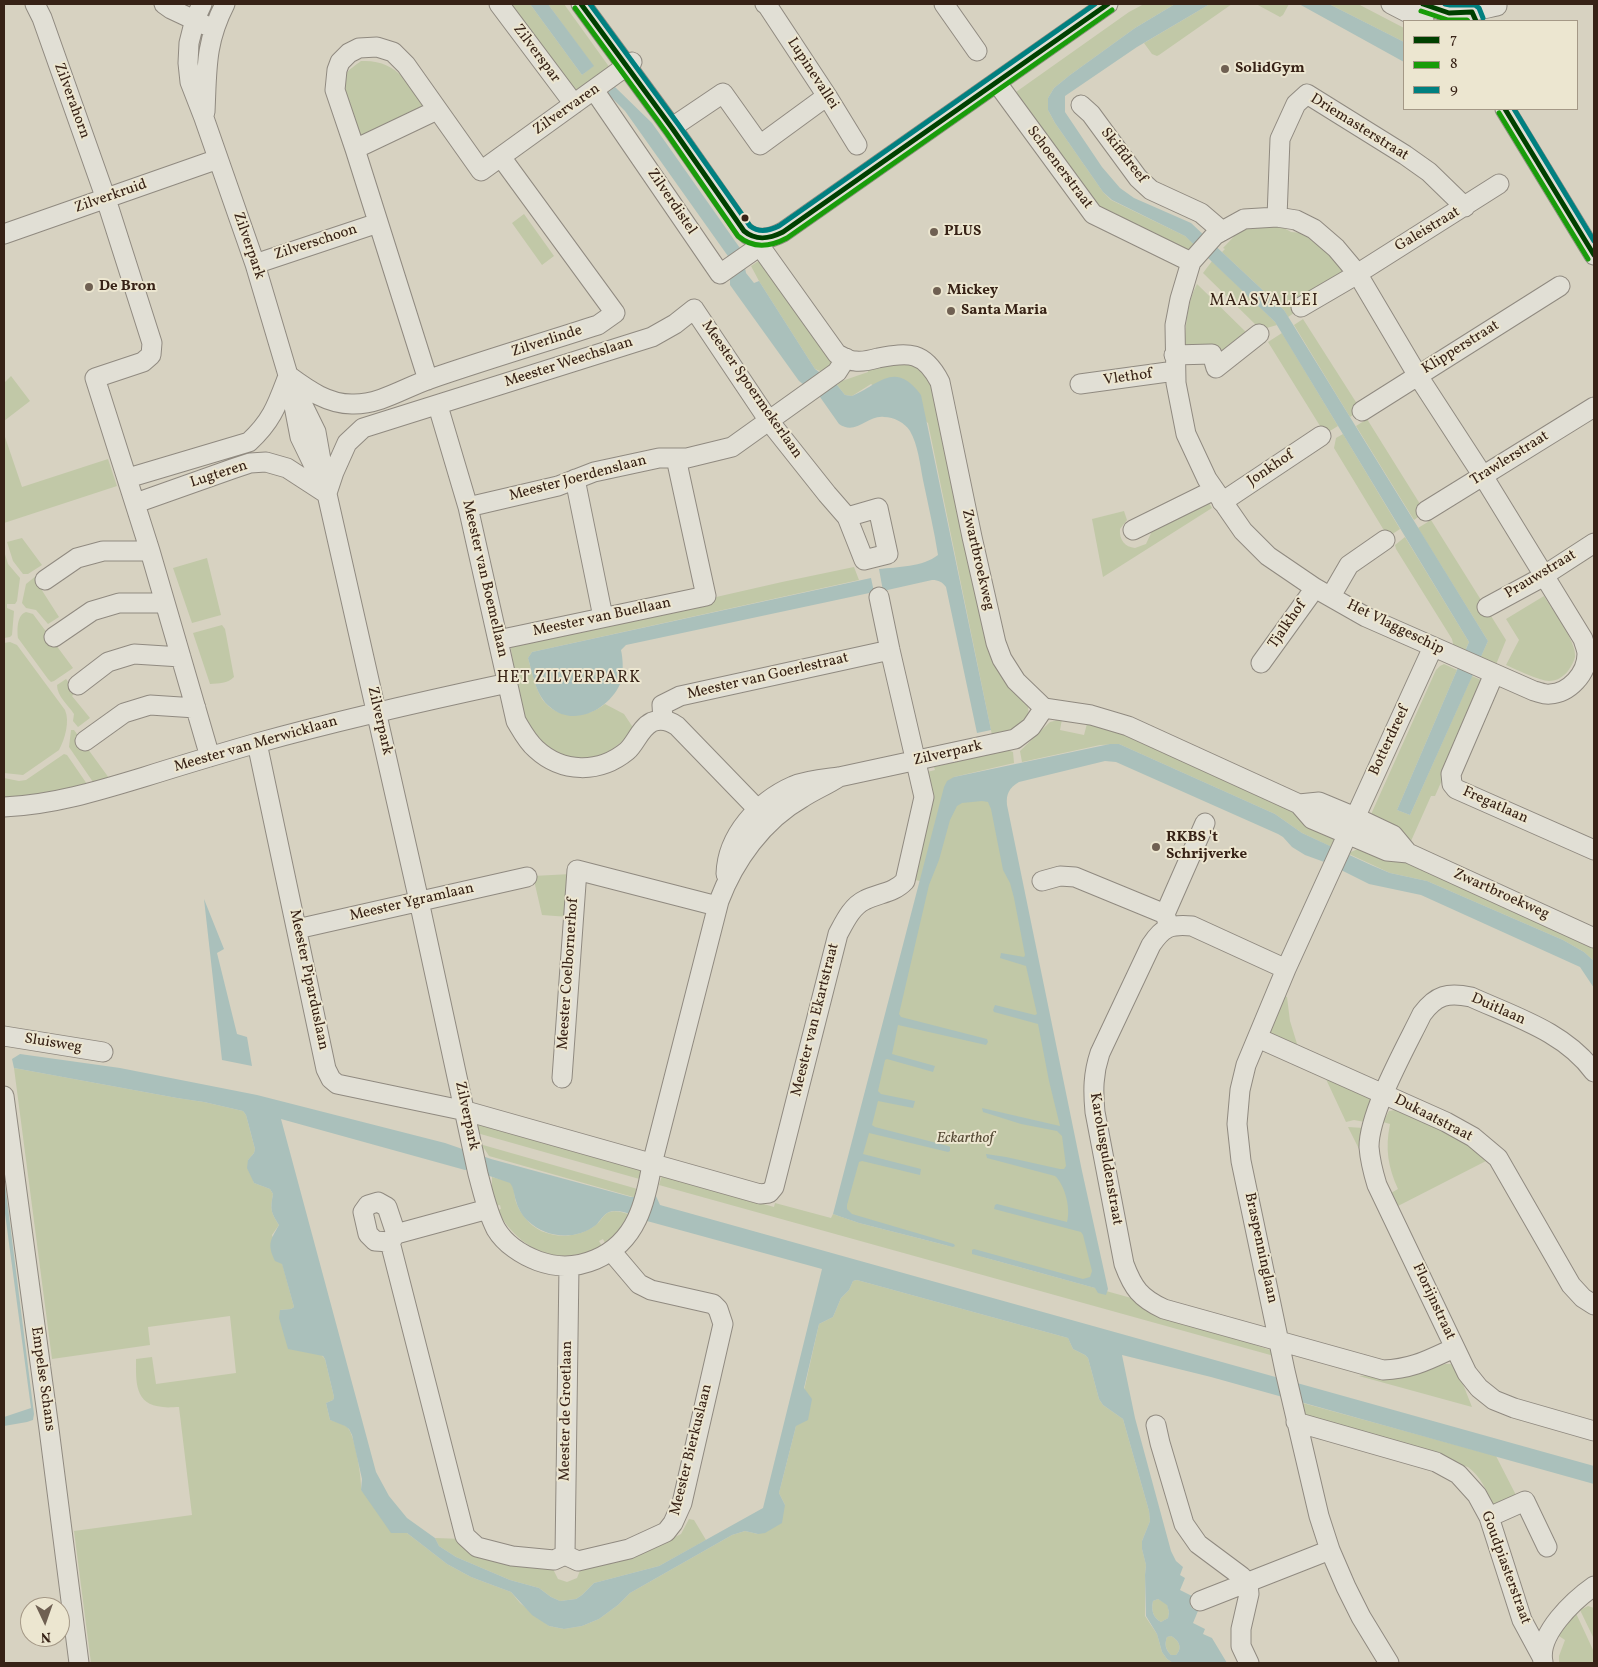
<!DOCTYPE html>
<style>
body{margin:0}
#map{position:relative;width:1598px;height:1667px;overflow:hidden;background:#d7d2c1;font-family:Vollkorn,serif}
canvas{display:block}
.frame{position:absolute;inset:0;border:5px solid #372216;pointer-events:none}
.legend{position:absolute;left:1403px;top:20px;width:175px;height:90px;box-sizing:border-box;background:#ece6d0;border:1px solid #a49886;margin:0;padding:6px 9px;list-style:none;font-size:15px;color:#372216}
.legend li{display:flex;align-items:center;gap:10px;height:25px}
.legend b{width:25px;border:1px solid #a49886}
.north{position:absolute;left:20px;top:1597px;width:50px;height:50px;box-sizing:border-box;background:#ece6d0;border:1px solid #a49886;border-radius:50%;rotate:177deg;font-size:14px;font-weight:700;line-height:20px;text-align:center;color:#372216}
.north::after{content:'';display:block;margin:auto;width:18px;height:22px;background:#6f6052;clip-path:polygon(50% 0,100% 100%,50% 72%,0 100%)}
</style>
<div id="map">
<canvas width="1598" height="1667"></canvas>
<div class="frame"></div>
<ul class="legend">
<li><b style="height:6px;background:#004000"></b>7</li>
<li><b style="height:6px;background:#199c0a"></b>8</li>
<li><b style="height:6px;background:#008080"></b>9</li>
</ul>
<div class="north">N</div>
</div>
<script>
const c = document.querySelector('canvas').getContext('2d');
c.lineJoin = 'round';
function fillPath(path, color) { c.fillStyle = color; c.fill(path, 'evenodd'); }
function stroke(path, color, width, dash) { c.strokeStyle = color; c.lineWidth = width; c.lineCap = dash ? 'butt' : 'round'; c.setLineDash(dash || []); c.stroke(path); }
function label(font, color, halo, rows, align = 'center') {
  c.font = font + ' Vollkorn,serif'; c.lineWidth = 4; c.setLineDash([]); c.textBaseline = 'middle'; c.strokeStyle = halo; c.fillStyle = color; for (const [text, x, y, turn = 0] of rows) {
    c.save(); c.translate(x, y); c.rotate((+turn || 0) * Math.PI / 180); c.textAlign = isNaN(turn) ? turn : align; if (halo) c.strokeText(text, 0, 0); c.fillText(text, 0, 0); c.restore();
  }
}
fillPath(new Path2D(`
 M509 4H530L582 75 593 66 548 4H564L610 68 578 96Z
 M1144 4H1175L1135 28 1070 75 1054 88 1048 98V110L1055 123 1103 192 1111 200 1185 236 1199 248 1192 254 1098 210 1018 101 1016 92 1129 12Z
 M1210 4H1232L1159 55 1157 56 1152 54 1144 43Z
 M1256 4H1289L1283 15 1280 17Z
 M1329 4H1358L1404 28V42Z
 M361 61C398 59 410 86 429 113L359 147C354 129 337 91 346 74 349 69 356 65 361 61Z
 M524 214 554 256 542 265 512 223Z
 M1277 224 1291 232 1302 233 1314 239 1327 249 1347 275V278L1288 317 1284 310 1222 252 1225 249 1223 248 1242 228Z
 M760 260 832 360V367L825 373 815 369 759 281 751 266Z
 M1212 261 1275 322 1277 325 1263 329 1257 326 1203 273Z
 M1197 284 1251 337 1224 355 1221 349 1184 351C1186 328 1186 304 1197 284Z
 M1303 319 1361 410 1350 417 1294 325Z
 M1282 333 1338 426 1325 434 1268 342Z
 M908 361 931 376 996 663 1005 681 1028 707 1029 717 1026 723 993 740 928 423 871 384 852 396 845 395 837 385 842 381 868 372 867 368Z
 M11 376 30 401 4 421V383Z
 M1367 419 1425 512 1414 520 1356 426Z
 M4 434 22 487 108 459 117 486 4 523Z
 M1343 434 1400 529 1388 537 1334 448 1336 438Z
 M1209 503 1212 508 1103 577 1092 519 1124 511 1127 520 1120 529C1119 540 1125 547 1135 548L1146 544 1152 531Z
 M1431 520 1506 640 1493 672 1477 665 1488 641 1418 528Z
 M1405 537 1469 642 1462 658 1454 648 1452 639 1396 549 1395 545Z
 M22 538 42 565 28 574H23L13 561 7 542Z
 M4 551 8 564 20 578 17 601 15 604H7V608L14 611 12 635 10 637 4 638Z
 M207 558 221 615 192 623 173 568Z
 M854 567 859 580 532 652 528 658C532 672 535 687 542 699 557 720 586 719 605 704L624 714 634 729C620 746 608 752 589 762 579 760 564 759 555 754 518 733 517 681 510 644L782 582Z
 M36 576 43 592 59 617 48 624 36 610 26 608 22 603 26 584Z
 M1544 596C1552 609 1577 642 1575 657 1574 662 1571 666 1568 671 1563 677 1557 681 1549 681 1540 681 1515 669 1506 665L1519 640 1506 619Z
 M26 612 33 614 73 668 54 681 51 682 48 679 18 638C17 629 17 615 26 612Z
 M222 625 225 629 234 677C227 684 219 683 210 684L193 633Z
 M10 642 17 645 65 710C70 721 65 739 59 750L23 775 4 773V643Z
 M1444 664 1457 670 1397 810 1410 815 1472 676 1481 680 1483 687 1435 796H1431L1411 841 1368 821 1436 670 1440 666Z
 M66 679 76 692 72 696 90 718 78 727 73 721 74 714C68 705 57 696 57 685Z
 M1062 719 1060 730 1084 735 1088 720 1107 725 1281 803 1332 836 1335 844 1334 848 1302 833 1275 814 1119 744 1100 745 1022 762 1020 751 1050 722Z
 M71 730H74L109 778 93 782 69 747Z
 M1007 750 1013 752 1014 763 954 777 930 845 920 881 910 879 923 773 935 770 934 767Z
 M64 754 67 755 87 784 34 795 4 798V778L19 781 26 780Z
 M997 777 1104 1288 972 1254 1135 1299 1255 1342V1345L1270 1350 1274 1356 659 1185 662 1175 774 1207 775 1203 831 1218 833 1214 859 1223 953 1247 835 1212 953 785Z
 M1360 848 1408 860 1594 946V961L1584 952 1563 940 1427 881 1390 873 1349 854 1351 852Z
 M571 874 569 917 542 915 533 876Z
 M1281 994 1287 997 1290 1021 1298 1047 1268 1035Z
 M14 1068 177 1098 204 1102 243 1111 246 1115 255 1149 254 1153 248 1160 254 1183 270 1189 273 1194C270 1210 271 1212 279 1225L272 1235 282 1263 294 1307 291 1309 280 1310 325 1359 334 1397 333 1400 326 1403 330 1420C336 1422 344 1424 348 1428 355 1436 362 1479 361 1490L407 1533 447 1564 471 1577 511 1592 520 1603 549 1626 564 1629 582 1626 599 1619 618 1605 630 1593 732 1535 745 1531 758 1534 785 1505 779 1493 796 1426 819 1324 833 1317 841 1298 849 1290 853 1281 857 1280 1068 1338 1073 1349 1085 1355 1088 1358 1099 1399 1103 1405 1123 1419 1149 1511 1150 1521 1142 1541V1549L1146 1565 1145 1575V1616L1157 1634 1162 1652 1167 1659 1173 1663H91L74 1531 192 1515 179 1407C174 1407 168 1408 163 1407 134 1405 136 1381 136 1359L152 1357 156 1384 236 1373 230 1316 148 1327 150 1345 52 1359Z
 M1325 1077 1370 1098 1371 1101 1365 1122 1354 1120 1346 1122Z
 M1395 1110 1458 1138 1466 1143 1486 1161 1398 1206 1391 1193 1398 1189C1388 1167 1385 1149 1390 1124L1383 1122 1389 1111Z
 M475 1123 645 1171 643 1180 477 1133Z
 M1348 1127 1364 1128 1363 1157Z
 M483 1145 641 1190C637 1211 622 1229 605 1243L603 1239 599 1241 602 1246C558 1268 520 1251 497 1210L501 1209 500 1205 495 1206 485 1176 480 1146ZM484 1148 489 1156 633 1197 629 1214C623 1213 616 1210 610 1212 605 1213 602 1219 599 1222 585 1236 561 1239 544 1232 532 1228 520 1214 516 1202 514 1197 515 1187 511 1183 507 1180 498 1179 492 1177V1188L484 1158Z
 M1445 1364H1455L1472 1407 1359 1376 1430 1369Z
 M1299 1402 1496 1456 1518 1499 1493 1507C1488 1492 1481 1477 1468 1467L1308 1421 1303 1418Z
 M689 1519 694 1520 706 1540 659 1566 594 1583 582 1595 576 1599 560 1601 551 1597 539 1588 510 1580 456 1557 439 1546 435 1538 463 1539 553 1569 558 1579 567 1582 577 1578 581 1568 646 1551 681 1534Z
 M1158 1599 1167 1604 1169 1612 1168 1618 1161 1622C1153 1618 1151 1610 1153 1601Z
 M1588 1606 1594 1608V1639L1580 1610Z
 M1574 1609 1594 1652V1663H1559V1656L1565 1640 1556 1634Z
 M1171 1636C1179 1640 1183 1648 1176 1655H1171C1166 1650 1164 1644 1167 1637Z`), '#c1c8a7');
fillPath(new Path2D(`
 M530 4H548L594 66 582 75Z
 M1175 4H1210L1137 47 1065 96V112L1102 167 1120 188 1134 198 1191 223 1284 310 1488 641 1410 815 1397 810 1469 642 1275 322 1185 236 1112 200 1103 192 1055 123 1048 110V98L1054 88 1070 75 1135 28Z
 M1299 4H1329L1404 42V62Z
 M615 87 652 123 742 251 746 273 754 283 759 281 815 369 837 385 845 395 852 396C880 384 895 360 921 395L991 730 977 733 946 587C942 582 939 580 932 580L883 591 879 569C897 567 923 567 938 555 934 530 928 504 923 480 920 464 918 445 910 431 905 423 894 417 884 417 867 415 856 436 839 424L820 397 799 381 730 285V259L625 111 607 93Z
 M871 578 874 592 626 645 621 650C623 658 624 676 620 684 609 709 574 728 550 707 536 696 533 675 528 658L532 652Z
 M1110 744H1119L1275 814 1302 833 1371 865 1390 873 1427 881 1563 940 1584 952 1594 961V988L1580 967 1421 895 1369 884 1327 863 1305 855 1292 847 1283 837 1278 834 1116 762 1105 761 1019 782C1009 788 1006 794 1007 805L1082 1171 1108 1289 1106 1295 1098 1293 1095 1288 972 1254V1250L974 1249 1083 1279 1090 1277 1092 1271 1083 1235 1081 1232 994 1209 995 1205 997 1204 1067 1222C1071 1209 1065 1185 1055 1176L987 1158 986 1154 1006 1157 1060 1169H1064L1066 1166 1062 1136 1057 1131 1021 1124 983 1112 982 1108 1060 1126 1049 1081 1038 1024 994 1012 993 1010 995 1005 1035 1015 1037 1014 1026 966 1000 958 1001 953 1024 957 1025 955 1014 898 1010 883 1003 870 991 809 988 802 982 801 962 803 957 806 950 820 939 860 929 885 899 1014 901 1017 987 1039 988 1042 986 1045 898 1025 892 1054 935 1066 933 1072 887 1059 885 1060 878 1091 881 1094 915 1101 913 1108 878 1101 872 1125 875 1127 948 1146 950 1147V1151L948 1152 869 1133 863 1154 921 1169 920 1175 862 1161 859 1162 847 1205V1209L852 1214 954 1244 955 1246 953 1247 859 1223 833 1214 944 787 947 781 954 777Z
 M204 899 224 949 217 953 237 1034 247 1037 252 1066 222 1060Z
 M20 1054 120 1068 257 1095 445 1143 491 1159 631 1197 656 1196 660 1205 1594 1466V1484L1211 1377 1122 1355 1135 1418 1171 1551 1176 1561 1183 1567 1180 1575 1185 1578 1180 1590 1192 1596 1190 1604 1192 1608 1198 1611 1193 1623 1205 1629 1203 1634 1212 1638 1227 1663H1173L1167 1659 1162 1652 1157 1634 1146 1616 1145 1575 1146 1565 1142 1549V1541L1150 1521 1149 1511 1123 1419 1103 1405 1099 1399 1088 1358 1085 1355 1073 1349 1068 1338 857 1280 853 1281 849 1290 841 1298 833 1317 819 1324 804 1388 812 1399 808 1420 796 1426 779 1493 785 1505 782 1523 765 1533 758 1534 745 1531 732 1535 630 1593 618 1605 599 1619 582 1626 564 1629 549 1626 532 1615 511 1592 471 1577 447 1564 407 1533H391L361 1490 362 1479 352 1435 349 1429 345 1426 330 1420 326 1403 333 1400 334 1397 325 1359 323 1356 288 1349 279 1318 280 1310 291 1309 294 1307 282 1264 275 1261C267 1244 270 1241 279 1225 271 1212 270 1210 273 1194L270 1189 254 1183 247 1168 248 1160 254 1153 255 1149 246 1115 243 1111 204 1102 177 1098 14 1068 12 1059ZM281 1119 465 1170 469 1169 510 1183C514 1188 514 1195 516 1201 518 1208 522 1216 528 1221 546 1238 575 1241 596 1225 600 1221 604 1214 609 1212 620 1208 637 1217 647 1221L822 1269 763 1508 659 1566 594 1583 582 1595 576 1599 560 1601 551 1597 539 1588 510 1580 456 1557 439 1546 435 1538 407 1518 389 1496 376 1472ZM1158 1599 1167 1605 1169 1612 1168 1618 1161 1622C1153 1618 1151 1610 1153 1601ZM1171 1636C1179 1640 1183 1648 1176 1655H1171C1166 1650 1164 1645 1167 1637Z
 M4 1176 34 1414 33 1420 27 1422 4 1426V1417L31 1408 4 1206Z`), '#aac0bb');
const minor = new Path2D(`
 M35 4 42 18 106 199 152 343 151 355 143 362 95 378 150 551 210 757
 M164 4 171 9 205 25
 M202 4 195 19 189 43 188 63 190 82 204 118 255 264 288 375 300 437 316 470
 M499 4 574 104
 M581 4 672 128 744 231C755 242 770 239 783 232L1108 4
 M765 4 767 5 827 96 857 145
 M944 4 977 51
 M1391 4 1424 21
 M1423 4C1455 17 1464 13 1497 6
 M997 83 1093 214 1191 262
 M594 90 720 274 760 246
 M1081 105 1091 114 1138 178 1151 190 1201 213 1222 231
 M1505 109 1594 255
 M205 112C207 70 205 43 225 4
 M677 124 723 93 760 145 827 96
 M355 149 437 110
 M1277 217 1296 220 1314 229 1336 248 1357 273 1418 376 1483 476 1583 639C1584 643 1587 649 1587 654 1587 674 1569 693 1550 694 1545 695 1539 692 1534 691L1366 617 1315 588 1268 556 1243 531 1207 479 1186 434 1176 383 1175 325 1180 299 1191 262 1215 235 1244 219Z
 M1277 217 1280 139 1296 104 1307 94 1405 155 1429 172 1465 207
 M4 234 218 159
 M764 238 760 246 762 249 837 354C843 357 849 361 855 361 863 362 871 360 878 358 909 352 924 351 940 382L972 537 996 643 1002 659 1016 681 1044 708 1091 715 1128 726 1299 804 1312 819 1387 851 1408 853 1594 938
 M255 264 378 223
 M1301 307 1349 279 1499 184
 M1174 355 1212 354 1216 368 1259 334
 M288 375 316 432 327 494 419 901 478 1174C483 1192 487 1212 496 1229 505 1244 522 1255 538 1261 577 1275 619 1257 637 1219 645 1202 649 1182 652 1164L719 901C734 861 763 820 802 798 814 790 827 785 839 777
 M289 376C308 390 329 405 354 404 381 404 406 387 430 379 485 360 542 343 598 325L615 313 501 157
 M428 380 355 149 335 90 337 70 340 62 349 53 359 48 377 47 393 52 406 65 481 171 632 62
 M1080 384 1175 371
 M438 406 468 507 516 721C522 731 527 741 536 749 562 773 599 774 627 751 636 743 640 728 652 722 661 718 670 721 677 726L770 822
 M1362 411 1560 286
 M128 478 249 442C272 421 277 405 288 376
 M575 479 603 617
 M327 493 334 472 347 443 363 428 652 337 675 324 694 309 769 421 827 494 847 517 878 508 888 554 864 560 847 517
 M1222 502 1321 436
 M136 503 232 469 250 463 266 462 287 468 327 494
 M468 507 558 486 594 472 659 458H687L732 447 837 372 846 358
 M1426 511 1594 407
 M1133 530 1214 490
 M45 580 77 558 103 551H150
 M1331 596 1349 565 1385 540
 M1487 607 1537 580 1594 543
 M54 637 92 611 119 603H165
 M498 640 706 596 676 458
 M1261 663 1315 588
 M1494 674 1451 774 1452 784 1456 789 1594 850
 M78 685 108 662 134 654 181 657
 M663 720 662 705 680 696 890 650
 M85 741 124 713 150 705 196 708
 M257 743 326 1069 331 1079 337 1084 466 1111 760 1194 769 1193 774 1187 838 934C845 921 852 906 865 900 879 893 894 893 905 881L924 797 890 650 879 597
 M1299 804 1319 802 1355 817 1393 835 1408 853
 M4 807C52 805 98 791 144 777 182 765 219 754 257 743 340 720 424 701 508 683
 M726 874C727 835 759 801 793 786 808 780 824 779 839 777L1015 739 1031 727 1044 708
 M1042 881 1060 876 1075 877 1165 914 1169 927
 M1165 914 1205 823
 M297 929 527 877
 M1286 969 1192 926C1170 924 1163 927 1151 945L1100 1053C1093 1074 1093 1091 1095 1112L1124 1264C1133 1288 1140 1298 1164 1309L1383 1370C1412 1369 1428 1360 1454 1348
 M4 1036 103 1052
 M1258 1038 1446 1122 1473 1137 1498 1158 1571 1285 1583 1298 1594 1305
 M1594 1072C1565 1032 1515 1017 1471 997 1448 992 1436 995 1422 1014 1406 1047 1369 1112 1369 1147 1370 1160 1373 1172 1377 1185L1467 1373 1479 1388 1494 1400 1514 1408 1594 1431
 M562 1078 577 870 717 906
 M4 1096 49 1429 79 1663
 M488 1209 396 1234 390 1242 465 1536 477 1547 512 1556 554 1560 565 1555 578 1561 629 1549 666 1532 673 1523 682 1503 723 1324 718 1309 713 1304 651 1290 639 1284 611 1251
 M390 1242 375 1241 368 1234 363 1212 368 1205 378 1202 387 1207 396 1234
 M1296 1422 1436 1462 1458 1474 1477 1495 1489 1517 1522 1620 1542 1657
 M1156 1425 1160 1443 1184 1524 1198 1544 1241 1576 1248 1583 1249 1594 1241 1629V1646L1249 1663
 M1489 1517 1525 1501 1547 1547
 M565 1555 569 1266
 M1200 1601 1330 1550
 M1543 1662C1537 1634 1574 1600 1594 1586
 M1389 1663 1361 1617 1346 1587 1330 1550 1319 1516 1285 1371 1241 1161 1237 1124 1240 1090 1246 1065 1286 969 1433 647`);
stroke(minor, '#908a80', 21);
stroke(minor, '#e1dfd5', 19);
stroke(new Path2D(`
 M581 4 672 128 744 231C756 241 769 239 783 232L1108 4
 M1423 4 1449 13 1472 12 1476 21
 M1505 109 1594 255`), '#004000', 5);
stroke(new Path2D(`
 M575 8 666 132 738 236C753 249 770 247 787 238L1112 10
 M1421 11 1448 20H1467L1468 21
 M1499 113 1588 259`), '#199c0a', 5);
stroke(new Path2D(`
 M590 4 678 124 750 226C759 233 769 231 779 226L1095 4
 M1445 4 1450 5H1475L1479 8 1483 18
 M1514 109 1594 241`), '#008080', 5);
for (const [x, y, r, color] of [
 [1225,69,5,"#6f6052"],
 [745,218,4.5,"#372216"],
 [934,232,5,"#6f6052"],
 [89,287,5,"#6f6052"],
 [937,291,5,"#6f6052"],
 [951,311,5,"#6f6052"],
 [1156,847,5,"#6f6052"]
]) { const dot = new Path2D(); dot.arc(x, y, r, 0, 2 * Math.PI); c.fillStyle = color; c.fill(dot); stroke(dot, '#ece6d0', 2); }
label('15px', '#372216', '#ece6d0', [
 ["Zilverspar",536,54,53],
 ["Lupinevallei",812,74,57],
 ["Zilverahorn",71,101,70],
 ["Zilvervaren",567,110,-35],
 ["Driemasterstraat",1359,128,32],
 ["Skiffdreef",1123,156,52],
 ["Schoenerstraat",1059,168,53],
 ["Zilverkruid",111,197,-19],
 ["Zilverdistel",671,202,56],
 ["Galeistraat",1428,230,-31],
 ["Zilverschoon",316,243,-18],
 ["Zilverpark",248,246,71],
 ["Zilverlinde",547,342,-18],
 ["Klipperstraat",1461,348,-32],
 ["Meester Weechslaan",569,363,-18],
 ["Vlethof",1128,378,-8],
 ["Meester Spoermekerlaan",751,390,55],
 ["Trawlerstraat",1510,459,-32],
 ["Jonkhof",1271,469,-34],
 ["Lugteren",219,475,-18],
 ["Meester Joerdenslaan",578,479,-15],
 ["Zwartbroekweg",977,560,77],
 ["Prauwstraat",1541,575,-31],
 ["Meester van Boemellaan",484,579,77],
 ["Meester van Buellaan",602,618,-12],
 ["Tjalkhof",1288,625,-55],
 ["Het Vlaggeschip",1395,628,26],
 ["Meester van Goerlestraat",768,677,-13],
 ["Zilverpark",379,721,77],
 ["Botterdreef",1390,741,-65],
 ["Meester van Merwicklaan",256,745,-16],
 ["Zilverpark",948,754,-13],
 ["Fregatlaan",1495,806,24],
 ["Zwartbroekweg",1501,895,24],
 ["Meester Ygramlaan",412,903,-13],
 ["Meester Coelbornerhof",569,974,-86],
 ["Meester Piparduslaan",308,980,78],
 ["Duitlaan",1498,1010,24],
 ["Meester van Ekartstraat",816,1020,-76],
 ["Sluisweg",53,1044,9],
 ["Zilverpark",466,1116,78],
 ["Dukaatstraat",1433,1119,27],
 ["Karolusguldenstraat",1105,1159,80],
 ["Braspenninglaan",1260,1248,78],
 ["Florijnstraat",1433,1302,65],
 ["Empelse Schans",42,1379,82],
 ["Meester de Groetlaan",567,1411,-89],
 ["Meester Bierkuslaan",692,1450,-76],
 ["Goudpiasterstraat",1505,1568,70]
]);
label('bold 15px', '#372216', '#ece6d0', [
 ["SolidGym",1235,69],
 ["PLUS",944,232],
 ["De Bron",99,287],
 ["Mickey",947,291],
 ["Santa Maria",961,311],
 ["RKBS 't",1166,838],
 ["Schrijverke",1166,855]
], 'left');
label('italic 15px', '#554935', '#ece6d0', [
 ["Eckarthof",965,1139]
]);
c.letterSpacing = '1px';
label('16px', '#372216', '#ece6d0', [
 ["MAASVALLEI",1264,302],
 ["HET ZILVERPARK",569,679]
]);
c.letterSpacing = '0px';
</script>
